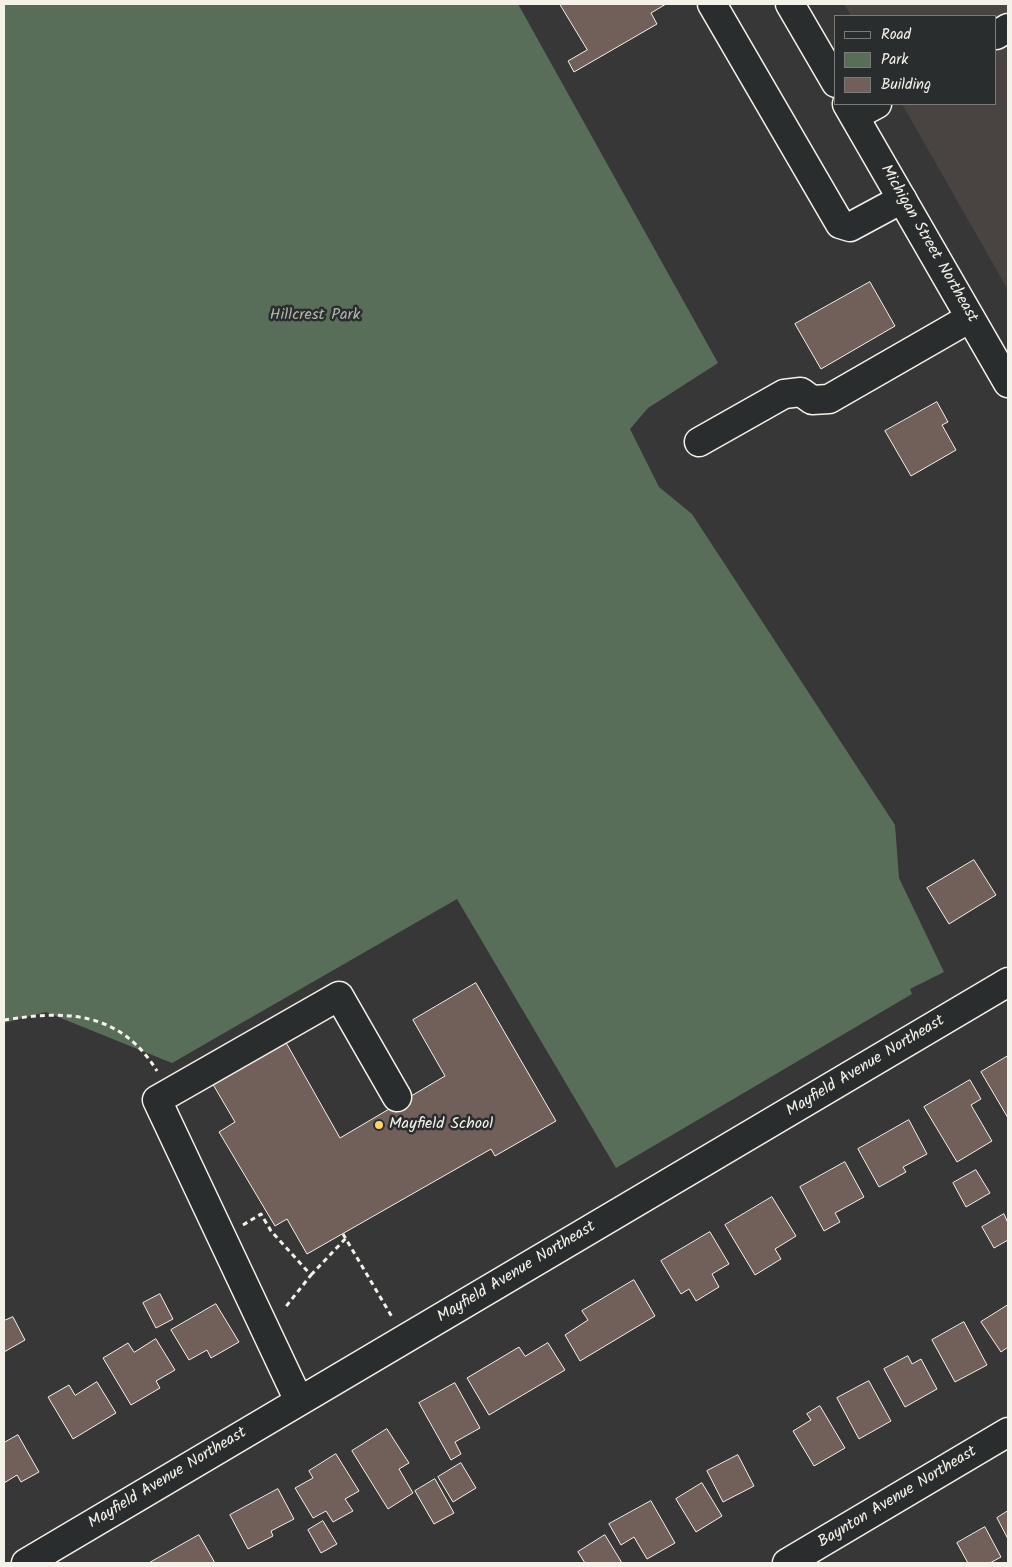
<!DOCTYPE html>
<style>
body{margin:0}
#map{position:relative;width:1012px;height:1567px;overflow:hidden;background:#383737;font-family:Kalam,sans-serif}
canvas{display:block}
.frame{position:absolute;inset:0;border:5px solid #f4f1e8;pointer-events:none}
.legend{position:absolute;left:834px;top:15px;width:162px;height:90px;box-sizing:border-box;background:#2a2d2e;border:1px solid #7b7b78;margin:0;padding:6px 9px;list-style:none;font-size:15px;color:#f4f1e8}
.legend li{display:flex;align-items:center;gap:10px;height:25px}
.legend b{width:25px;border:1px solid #7b7b78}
</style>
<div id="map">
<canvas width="1012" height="1567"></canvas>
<div class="frame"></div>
<ul class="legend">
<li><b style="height:6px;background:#2a2d2e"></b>Road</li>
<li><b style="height:14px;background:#596e59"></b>Park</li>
<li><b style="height:14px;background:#715f5a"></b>Building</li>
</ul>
</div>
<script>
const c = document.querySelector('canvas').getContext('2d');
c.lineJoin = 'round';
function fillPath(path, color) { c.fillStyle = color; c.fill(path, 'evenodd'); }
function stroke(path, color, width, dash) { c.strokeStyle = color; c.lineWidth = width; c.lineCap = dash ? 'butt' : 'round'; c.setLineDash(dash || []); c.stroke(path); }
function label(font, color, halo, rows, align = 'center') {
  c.font = font + ' Kalam,sans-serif'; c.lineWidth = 5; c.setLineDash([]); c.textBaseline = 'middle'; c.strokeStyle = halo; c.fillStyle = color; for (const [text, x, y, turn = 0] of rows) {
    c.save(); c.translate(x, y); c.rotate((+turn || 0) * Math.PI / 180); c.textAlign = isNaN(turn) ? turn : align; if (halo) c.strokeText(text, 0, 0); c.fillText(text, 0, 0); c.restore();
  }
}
fillPath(new Path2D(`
 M844 4H1008V290L902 104H996V16H851Z`), '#494342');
fillPath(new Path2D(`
 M4 4H518L718 363 648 408 630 429 659 487 692 514 895 825 899 878 944 972 910 989 912 994 616 1168 457 899 172 1063 46 1012 4 1023Z`), '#596e59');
const building = new Path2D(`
 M560 4H666L651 13 657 24 574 72 568 61 587 50Z
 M870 282 895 326 821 369 795 324Z
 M937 402 948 422 942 425 956 450 911 476 885 431Z
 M974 860 996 895 949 924 927 888Z
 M476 983 556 1121 495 1156 491 1149 307 1254 287 1219 275 1226 219 1132 235 1122 211 1081 284 1039 340 1138 445 1076 413 1020Z
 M1008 1056V1118L981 1072Z
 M970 1080 981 1099 971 1105 992 1141 957 1162 924 1107Z
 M909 1120 927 1154 903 1167 906 1172 879 1187 858 1149Z
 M845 1162 864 1197 835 1213 840 1222 824 1231 800 1187Z
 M976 1170 990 1193 966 1207 953 1183Z
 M772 1197 796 1236 775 1249 781 1259 755 1275 725 1225Z
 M1004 1214 1008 1223V1240L994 1248 982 1227Z
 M710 1232 729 1264 712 1274 719 1287 696 1301 689 1289 681 1294 661 1261Z
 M634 1280 655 1316 580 1361 565 1335 588 1320 582 1311Z
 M160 1294 173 1319 156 1328 143 1303Z
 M216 1304 239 1342 211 1358 207 1350 189 1360 171 1330Z
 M1008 1305V1347L1001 1352 981 1322Z
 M13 1317 25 1340 4 1352V1321Z
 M964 1322 987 1365 955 1382 932 1340Z
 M156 1339 175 1370 156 1381 160 1388 131 1405 103 1358 128 1343 134 1352Z
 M548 1343 565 1370 489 1415 467 1378 519 1347 525 1356Z
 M908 1356 912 1364 921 1359 937 1389 905 1407 884 1369Z
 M869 1381 891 1421 859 1439 837 1398Z
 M97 1382 116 1413 73 1439 48 1397 69 1385 75 1395Z
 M455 1383 480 1428 455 1442 461 1454 451 1460 419 1403Z
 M820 1406 845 1448 814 1466 793 1431 811 1420 807 1414Z
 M387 1429 409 1463 399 1469 413 1493 388 1509 352 1451Z
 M18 1435 39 1472 21 1482 17 1475 4 1483V1443Z
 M336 1454 359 1491 345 1499 353 1511 333 1522 326 1511 313 1518 295 1488 313 1478 309 1471Z
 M738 1455 754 1486 723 1502 707 1471Z
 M461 1463 476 1488 453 1502 438 1477Z
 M435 1479 454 1513 434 1524 415 1491Z
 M702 1483 722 1516 696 1532 676 1499Z
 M278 1489 294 1519 271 1531 273 1536 248 1549 230 1515Z
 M651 1501 675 1543 647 1559 634 1537 621 1545 609 1524Z
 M1008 1511V1539L997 1518Z
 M323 1521 337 1544 321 1553 308 1530Z
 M985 1527 1001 1557 990 1563H968L957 1543Z
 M199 1535 215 1563H149Z
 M605 1535 622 1563H585L578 1552Z`);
fillPath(building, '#715f5a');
stroke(building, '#f4f1e8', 1);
const minor = new Path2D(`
 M712 4 840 224 850 227 902 199
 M996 35 1008 28
 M855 116 877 104
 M699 442 784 394 801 392 812 400 829 399 970 318
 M299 1401 157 1100 339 996 397 1097
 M26 1563 1008 982
 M787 1563 1008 1432`);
const major = new Path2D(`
 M790 4 836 83
 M847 104 1008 383`);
stroke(minor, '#f4f1e8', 31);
stroke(major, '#f4f1e8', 31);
stroke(new Path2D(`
 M4 1020C66 1010 120 1011 157 1071
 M243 1225 261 1214 271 1231 311 1275 284 1309
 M343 1234 392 1317
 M311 1275 346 1238`), '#f4f1e8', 3, [5, 4]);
stroke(minor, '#2a2d2e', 28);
stroke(major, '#2a2d2e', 28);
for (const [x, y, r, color] of [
 [379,1125,5,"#ffd166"]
]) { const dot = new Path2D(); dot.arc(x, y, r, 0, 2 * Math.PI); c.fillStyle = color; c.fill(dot); stroke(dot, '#2a2d2e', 2); }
label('16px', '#f4f1e8', '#2a2d2e', [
 ["Michigan Street Northeast",928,244,60],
 ["Mayfield Avenue Northeast",866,1067,-31],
 ["Mayfield Avenue Northeast",517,1273,-31],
 ["Mayfield Avenue Northeast",168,1479,-31],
 ["Baynton Avenue Northeast",898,1498,-31]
]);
label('16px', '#aeb6a8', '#2a2d2e', [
 ["Hillcrest Park",315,316]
]);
label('16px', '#f4f1e8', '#2a2d2e', [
 ["Mayfield School",389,1125]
], 'left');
</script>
